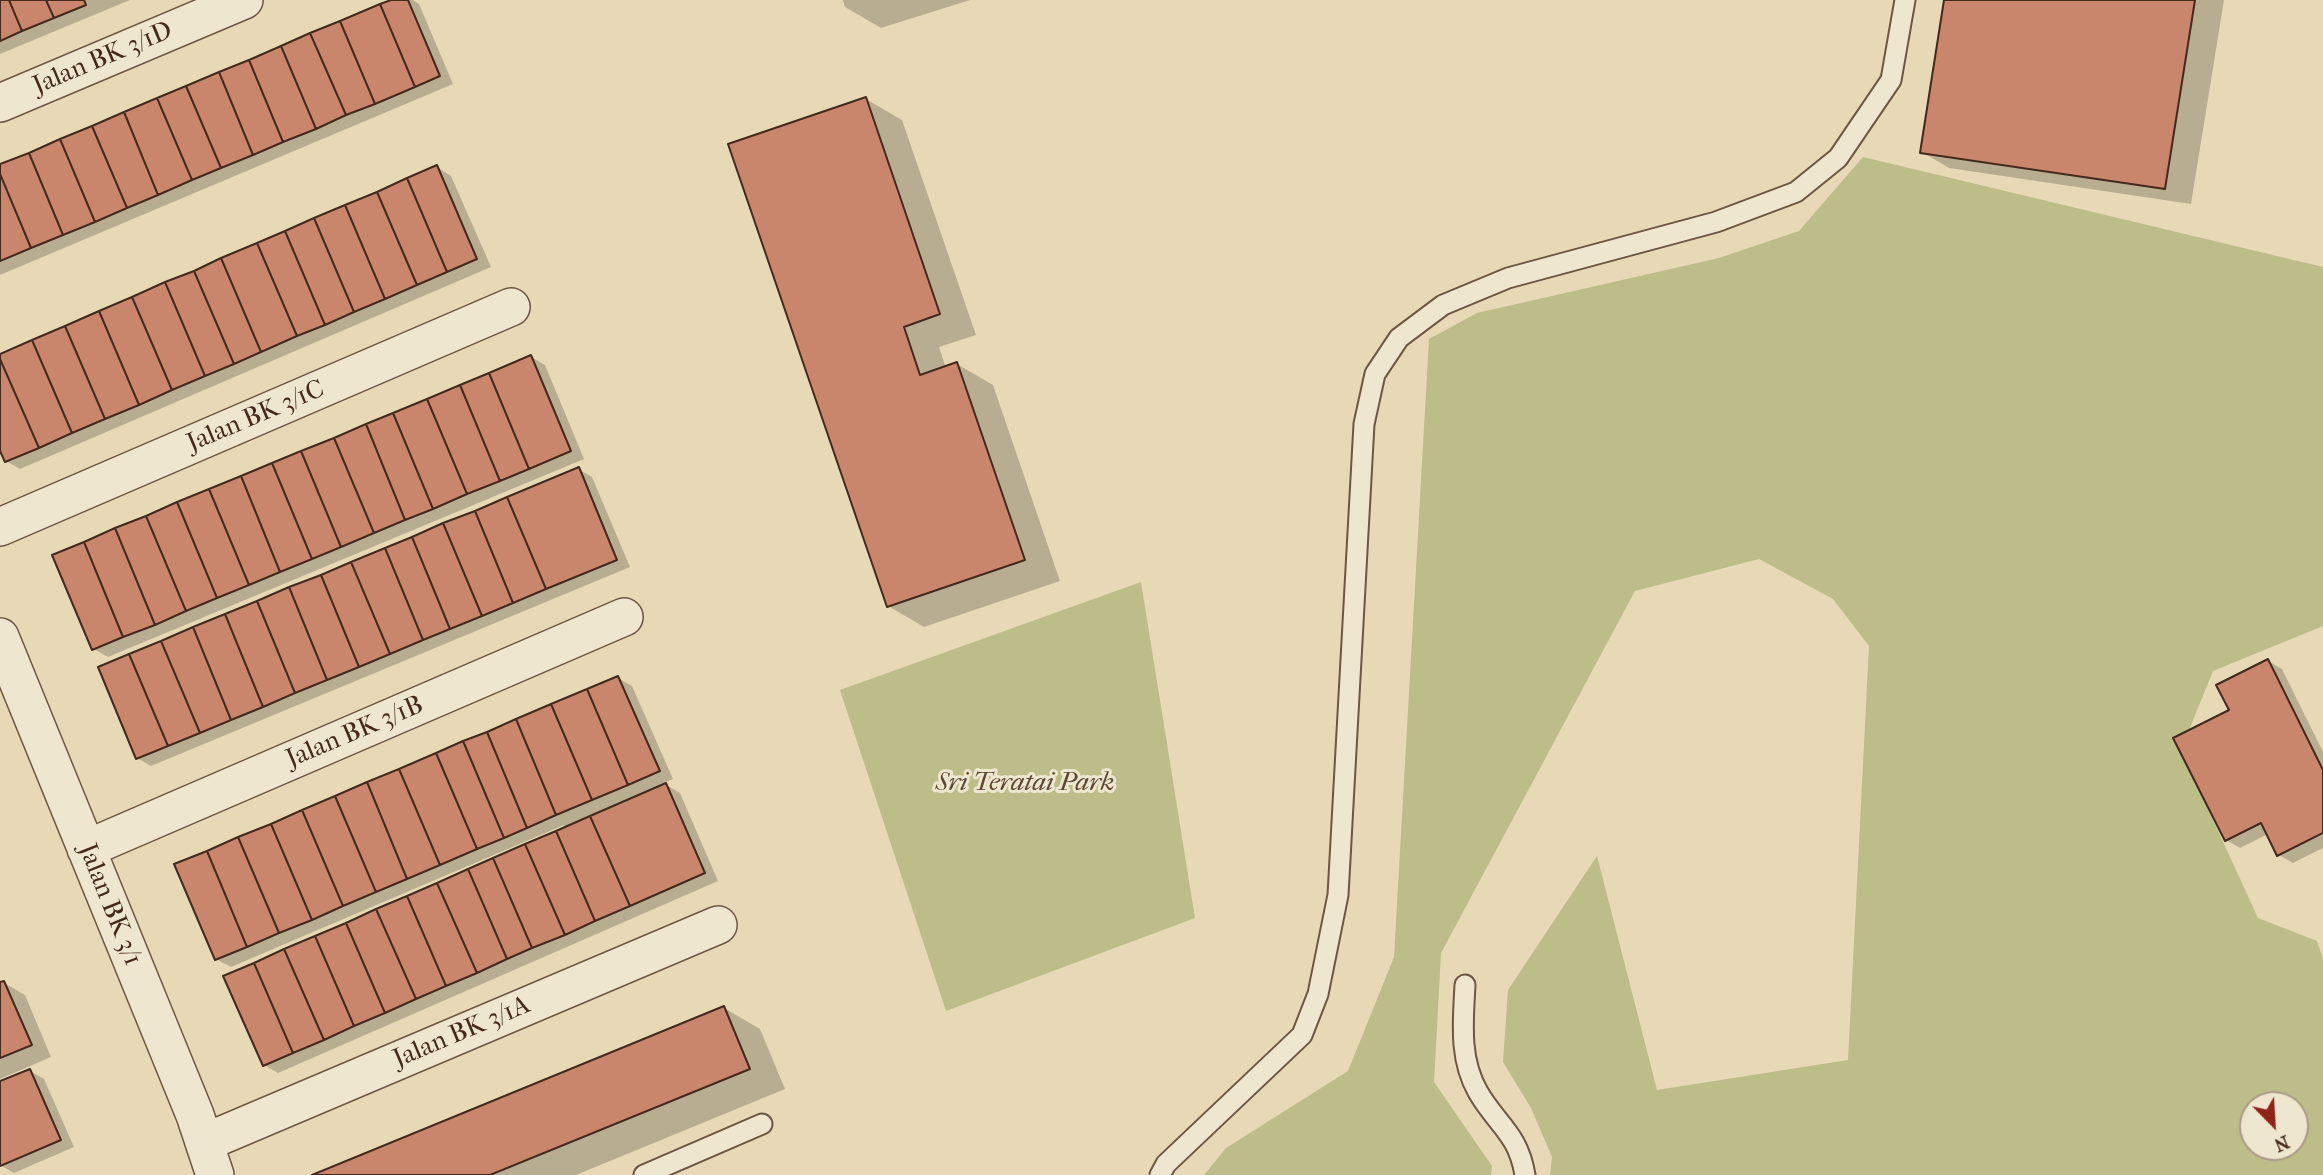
<!DOCTYPE html>
<style>
body{margin:0}
#map{position:relative;width:2323px;height:1175px;overflow:hidden;background:#e7d9b6;font-family:"IM FELL French Canon",serif}
canvas{display:block}
.north{position:absolute;left:2239px;top:1091px;width:70px;height:70px;box-sizing:border-box;background:#efe6d0;border:2px solid #ab9b88;border-radius:50%;rotate:156deg;font-size:19px;font-weight:700;line-height:28px;text-align:center;color:#442a1c}
.north::after{content:'';display:block;margin:auto;width:24px;height:32px;background:#8f2418;clip-path:polygon(50% 0,100% 100%,50% 72%,0 100%)}
</style>
<div id="map">
<canvas width="2323" height="1175"></canvas>
<div class="north">N</div>
</div>
<script>
const c = document.querySelector('canvas').getContext('2d');
c.lineJoin = 'round';
function fillPath(path, color) { c.fillStyle = color; c.fill(path, 'evenodd'); }
function stroke(path, color, width, dash) { c.strokeStyle = color; c.lineWidth = width; c.lineCap = dash ? 'butt' : 'round'; c.setLineDash(dash || []); c.stroke(path); }
function label(font, color, halo, rows, align = 'center') {
  c.font = font + ' "IM FELL French Canon",serif'; c.lineWidth = 6; c.setLineDash([]); c.textBaseline = 'middle'; c.strokeStyle = halo; c.fillStyle = color; for (const [text, x, y, turn = 0] of rows) {
    c.save(); c.translate(x, y); c.rotate((+turn || 0) * Math.PI / 180); c.textAlign = isNaN(turn) ? turn : align; if (halo) c.strokeText(text, 0, 0); c.fillText(text, 0, 0); c.restore();
  }
}
fillPath(new Path2D(`
 M1863 157 2323 267V626L2213 671 2181 750 2258 918 2317 941 2323 959V1175H1550L1552 1157 1531 1108 1503 1062 1508 990 1597 856 1657 1090 1848 1060 1869 646 1833 599 1759 559 1635 591 1441 953 1434 1082 1492 1166 1491 1175H1204L1226 1148 1348 1071 1394 957 1429 339 1477 313 1719 258 1799 231ZM2253 1105H2295V1147H2253Z
 M1141 582 1195 918 946 1011 840 690Z`), '#bcbd89');
fillPath(new Path2D(`
 M0 0H130L0 54Z
 M395 0H413L419 4 453 84 0 275V167Z
 M843 0H970L881 28 845 7Z
 M1946 0H2224L2191 204 1949 168 1922 152Z
 M866 99 902 120 976 335 939 347 946 368 957 364 993 385 1060 581 924 627 888 606Z
 M437 167 451 176 491 267 20 469 6 461 0 447V356Z
 M531 357 545 365 584 459 108 657 94 649Z
 M578 469 592 477 630 567 151 766 137 758Z
 M2268 661 2282 669 2323 752V848L2293 863 2279 855 2268 834 2240 848 2226 840 2231 711Z
 M618 678 632 686 673 779 663 783 680 793 718 881 278 1073 264 1065 565 829 564 825 231 967 216 959Z
 M4 983 25 995 51 1057 0 1079V984Z
 M724 1008 760 1029 785 1089 576 1175H317Z
 M30 1071 44 1079 74 1147 14 1173 0 1165V1083Z`), '#0003');
const building = new Path2D(`
 M0 0H9L22 31 0 41Z
 M9 0H46L54 18 22 31Z
 M46 0H84L86 5 54 18Z
 M391 0H408L440 76 415 87 380 4Z
 M1944 0H2195L2165 189 1920 153Z
 M380 4 415 87 375 104 340 21Z
 M340 21 375 104 346 115 310 33Z
 M310 33 346 115 316 129 281 46Z
 M281 46 316 129 283 142 249 60Z
 M249 60 283 142 253 155 219 72Z
 M219 72 253 155 221 168 186 86Z
 M186 86 221 168 192 180 157 98Z
 M866 97 940 314 904 327 920 375 957 362 1025 560 887 607 728 144Z
 M157 98 192 180 158 195 124 112Z
 M124 112 158 195 127 208 92 126Z
 M92 126 127 208 95 222 60 139Z
 M60 139 95 222 63 235 29 153Z
 M29 153 63 235 31 248 0 174V164Z
 M437 165 477 259 447 272 407 178Z
 M0 174 31 248 0 261Z
 M407 178 447 272 417 285 377 192Z
 M377 192 417 285 385 299 345 205Z
 M345 205 385 299 354 312 314 218Z
 M314 218 354 312 325 325 285 231Z
 M285 231 325 325 297 336 257 243Z
 M257 243 297 336 261 352 221 258Z
 M221 258 261 352 234 364 194 271Z
 M194 271 234 364 205 376 165 282Z
 M165 282 205 376 172 390 132 297Z
 M132 297 172 390 139 405 99 311Z
 M99 311 139 405 105 419 65 326Z
 M65 326 105 419 72 433 32 340Z
 M32 340 72 433 39 448 0 359V354Z
 M531 355 571 451 529 469 489 373Z
 M0 359 39 448 5 462 0 451Z
 M489 373 529 469 500 481 460 385Z
 M460 385 500 481 467 494 427 399Z
 M427 399 467 494 433 509 393 413Z
 M393 413 433 509 405 520 366 424Z
 M366 424 405 520 374 533 334 438Z
 M334 438 374 533 341 547 301 451Z
 M301 451 341 547 312 559 272 463Z
 M272 463 312 559 280 572 241 476Z
 M579 467 617 560 546 589 507 497Z
 M241 476 280 572 249 585 209 489Z
 M209 489 249 585 217 598 177 502Z
 M507 497 546 589 513 603 475 511Z
 M177 502 217 598 186 611 146 516Z
 M475 511 513 603 482 616 443 523Z
 M146 516 186 611 155 625 115 528Z
 M443 523 482 616 450 629 412 537Z
 M115 528 155 625 123 637 84 542Z
 M412 537 450 629 423 640 385 548Z
 M84 542 123 637 92 650 52 555Z
 M385 548 423 640 390 654 351 562Z
 M351 562 390 654 359 667 321 575Z
 M321 575 359 667 327 680 289 587Z
 M289 587 327 680 295 693 257 601Z
 M257 601 295 693 263 707 225 614Z
 M225 614 263 707 231 720 193 627Z
 M193 627 231 720 200 733 161 641Z
 M161 641 200 733 168 746 129 654Z
 M129 654 168 746 136 759 98 667Z
 M2268 659 2323 770V833L2277 856 2261 823 2225 841 2173 738 2229 710 2216 685Z
 M618 676 660 771 628 785 587 689Z
 M587 689 628 785 592 800 551 704Z
 M551 704 592 800 556 815 516 719Z
 M516 719 556 815 527 828 487 732Z
 M487 732 527 828 504 838 463 741Z
 M463 741 504 838 477 849 436 753Z
 M436 753 477 849 440 865 399 769Z
 M399 769 440 865 407 879 367 782Z
 M367 782 407 879 376 892 335 796Z
 M666 783 705 873 630 906 590 816Z
 M335 796 376 892 343 906 302 810Z
 M302 810 343 906 312 920 271 824Z
 M590 816 630 906 595 921 556 831Z
 M271 824 312 920 279 933 238 837Z
 M556 831 595 921 565 935 525 844Z
 M238 837 279 933 247 947 207 851Z
 M525 844 565 935 532 948 493 858Z
 M207 851 247 947 215 960 174 864Z
 M493 858 532 948 507 959 468 869Z
 M468 869 507 959 477 973 437 883Z
 M437 883 477 973 446 986 407 896Z
 M407 896 446 986 416 999 376 909Z
 M376 909 416 999 385 1013 346 923Z
 M346 923 385 1013 354 1026 315 936Z
 M315 936 354 1026 324 1040 284 949Z
 M284 949 324 1040 293 1053 254 963Z
 M254 963 293 1053 263 1066 223 976Z
 M4 981 32 1045 0 1058V982Z
 M724 1006 750 1069 490 1175H312Z
 M30 1069 61 1140 0 1166V1081Z`);
fillPath(building, '#ca856d');
stroke(building, '#442a1c', 2);
const lane = new Path2D(`
 M1465 985C1463 1022 1459 1059 1478 1092 1497 1125 1518 1133 1525 1175
 M644 1175 762 1124
 M1160 1175 1166 1164 1302 1035 1318 994 1338 895 1364 424 1375 374 1399 338 1443 305 1508 278 1716 222 1796 192 1838 158 1891 80 1905 0`);
const street = new Path2D(`
 M0 103 244 0
 M0 527 511 307
 M0 637 195 1115 215 1175
 M86 849 624 617
 M206 1142 718 925`);
stroke(lane, '#6d5642', 23);
stroke(street, '#6d5642', 40);
stroke(lane, '#efe6d0', 19);
stroke(street, '#efe6d0', 37);
label('26px', '#442a1c', '#efe6d0', [
 ["Jalan BK 3/1D",103,59,-23],
 ["Jalan BK 3/1C",256,417,-23],
 ["Jalan BK 3/1B",355,733,-23],
 ["Jalan BK 3/1",109,905,68],
 ["Jalan BK 3/1A",462,1033,-23]
]);
label('italic 26px', '#5c4732', '#efe6d0', [
 ["Sri Teratai Park",1025,784]
]);
</script>
